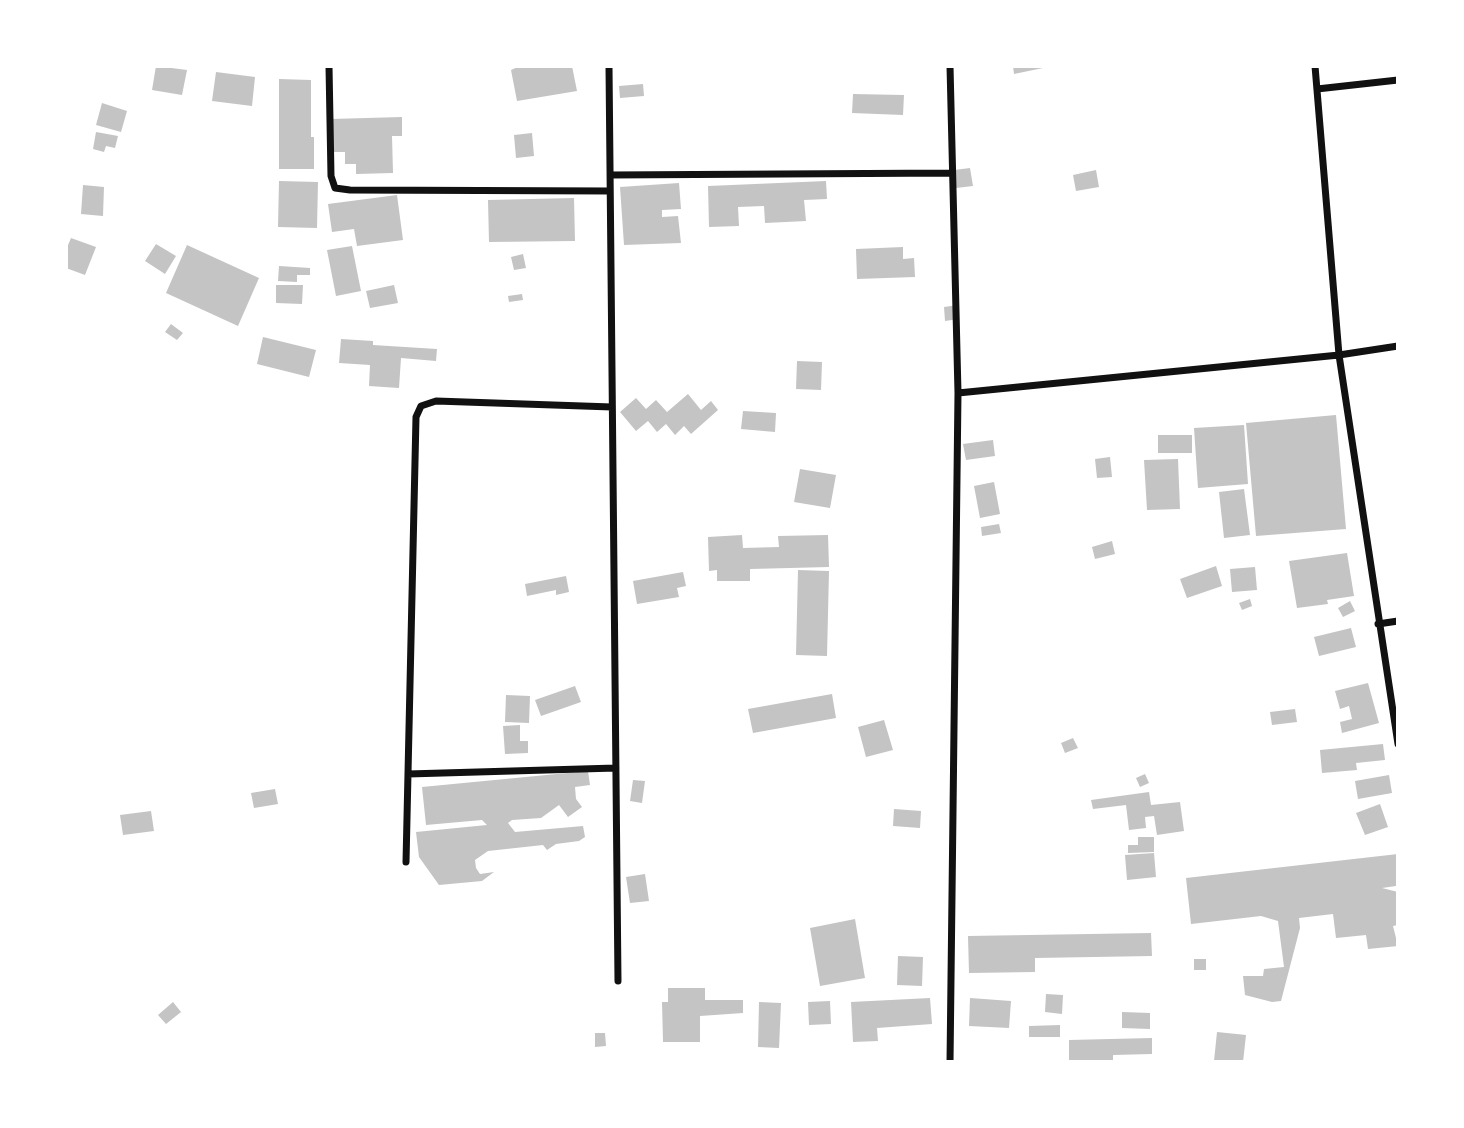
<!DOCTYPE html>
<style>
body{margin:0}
#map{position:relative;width:1464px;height:1128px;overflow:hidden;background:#fff;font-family:"Titillium Web",sans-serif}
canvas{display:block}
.frame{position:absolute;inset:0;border:68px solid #fff;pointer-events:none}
</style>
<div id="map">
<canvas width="1464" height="1128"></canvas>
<div class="frame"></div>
</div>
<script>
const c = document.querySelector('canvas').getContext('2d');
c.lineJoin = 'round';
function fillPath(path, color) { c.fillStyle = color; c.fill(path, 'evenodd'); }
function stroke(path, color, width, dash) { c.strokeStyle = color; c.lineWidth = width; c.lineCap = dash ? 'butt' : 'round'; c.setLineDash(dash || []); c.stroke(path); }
fillPath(new Path2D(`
 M156 66 187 70 182 95 152 90Z
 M520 66H572L577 91 517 101 511 70Z
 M1013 66H1043V68L1014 74Z
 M216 72 255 77 252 106 212 101Z
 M279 79 311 80V137H314V169H279Z
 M643 84 644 96 620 98 619 86Z
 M853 94 904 95 903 115 852 113Z
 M102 103 127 111 121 132 96 125Z
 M402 117V136H392L393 173 356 174V164H345V152H332L331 119Z
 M96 132 118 136 115 148 106 146 104 152 93 149Z
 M532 133 534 156 516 158 514 135Z
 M970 168 973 186 956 188 954 170Z
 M1096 170 1099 187 1076 191 1073 175Z
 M279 181 318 182 317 228 278 227Z
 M826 181 827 199 804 200 806 221 765 223 764 206 738 207 739 226 709 227 708 186Z
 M679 183 681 209 662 210V217L678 216 681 243 624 245 620 187Z
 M83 185 104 187 103 216 81 214Z
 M397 195 403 240 357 246 354 229 332 232 328 204Z
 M574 198 575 241 489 242 488 200Z
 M71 238 96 247 85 275 66 268V250Z
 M156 244 176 256 165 274 145 261Z
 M187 245 259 278 238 326 166 293Z
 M352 246 361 291 336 296 327 250Z
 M903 247V259L914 258 915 277 857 279 856 249Z
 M523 254 526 268 514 270 511 257Z
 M279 266 310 268V275H297V282L278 281Z
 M276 285H303L302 304 276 303Z
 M394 285 398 303 370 308 366 291Z
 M522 294 523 300 509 302 508 296Z
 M958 305 959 319 945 321 944 307Z
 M171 324 183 333 177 340 165 332Z
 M263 337 316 350 309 377 257 364Z
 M341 339 373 341V345L437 349 436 361 401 358 399 388 369 386 370 365 339 363Z
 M797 361 822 362 821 390 796 389Z
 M688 394 701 410 711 401 718 410 691 434 684 426 675 435 666 424 657 432 648 421 636 431 620 412 636 398 646 409 656 400 667 412Z
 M743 411 776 413 775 432 741 429Z
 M1336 415 1346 529 1256 536 1246 423Z
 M1244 425 1248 484 1198 488 1194 428Z
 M1158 435H1192V453H1158Z
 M993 440 995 456 966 460 963 444Z
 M1110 457 1112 477 1097 478 1095 459Z
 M1178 459 1180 509 1147 510 1144 460Z
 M800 469 836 475 830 508 794 502Z
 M994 482 1000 514 980 518 974 486Z
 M1244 489 1250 535 1224 538 1219 492Z
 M999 524 1001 533 982 536 981 527Z
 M742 535 743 548 779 547 778 536 828 535 829 567 750 569V581H717V570L709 571 708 537Z
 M1112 541 1115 554 1095 559 1092 547Z
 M1347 553 1354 596 1327 600 1328 604 1297 608 1289 561Z
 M1216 566 1222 586 1187 598 1180 579Z
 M1255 567 1257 590 1232 592 1230 569Z
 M798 570 829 571 827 656 796 655Z
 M683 572 686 586 677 588 679 597 637 604 633 581Z
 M566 576 569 592 556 595V590L527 596 525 584Z
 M1250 599 1252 606 1242 610 1239 603Z
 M1350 601 1355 611 1343 617 1338 608Z
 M1351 628 1356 647 1319 656 1314 637Z
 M1368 683 1379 723 1342 733 1340 722 1352 719 1349 706 1340 709 1335 691Z
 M575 686 581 702 541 716 535 700Z
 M832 694 836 718 753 733 748 709Z
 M506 695 530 696 529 723 505 722Z
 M1295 709 1297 722 1272 725 1270 712Z
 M884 720 893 750 866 757 858 727Z
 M520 725V741H528V753L505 754 503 726Z
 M1073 738 1078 748 1065 753 1061 743Z
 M1383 744 1385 760 1356 763 1357 770 1322 773 1320 750Z
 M588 771 590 785 575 787 576 799 582 807 568 817 559 805 541 818 512 820 508 823 515 832 583 826 585 837 579 841 556 844 547 850 543 845 488 851 475 860 476 868 480 874 494 872 482 881 439 885 419 857 416 832 487 825 482 820 426 825 422 787Z
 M1145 774 1149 783 1140 787 1136 778Z
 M1389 775 1392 793 1358 799 1355 781Z
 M633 780 645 781 642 803 630 801Z
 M275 789 278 804 254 808 251 793Z
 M1149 792 1151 805 1180 802 1184 831 1157 835 1154 816 1145 817 1146 828 1129 830 1126 805 1093 809 1091 800Z
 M1380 804 1388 827 1365 835 1356 813Z
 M894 809 921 811 920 828 893 826Z
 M151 811 154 831 123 835 120 815Z
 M1138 837H1154V852L1128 853V845H1138Z
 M1154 853 1156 877 1127 880 1125 855Z
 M1398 854 1396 886 1382 888 1398 892V925L1393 926 1398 946 1368 949 1366 935 1336 938 1333 914 1299 918 1300 928 1281 1001 1272 1002 1245 995 1243 976H1263L1264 969 1284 967 1278 921 1261 916 1191 924 1186 878Z
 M645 874 649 901 630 903 626 877Z
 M855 919 865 978 820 986 810 928Z
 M1151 933 1152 956 1035 958V972L969 973 968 936Z
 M898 956 923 957 922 986 897 985Z
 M1194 959H1206V970H1194Z
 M668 988H705V1000H743V1013L700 1016V1042H663L662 1002H668Z
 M1046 994 1063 995 1062 1014 1045 1012Z
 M930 998 932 1024 877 1028 878 1041 853 1042 851 1002Z
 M970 998 1011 1001 1009 1028 969 1026Z
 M830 1001 831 1024 809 1025 808 1002Z
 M173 1002 181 1012 166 1024 158 1015Z
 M759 1002 781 1003 779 1048 758 1047Z
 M1122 1012 1150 1013V1029L1122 1028Z
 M1060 1025V1037H1029V1026Z
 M1217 1032 1246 1035 1243 1062 1214 1061Z
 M595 1033H605L606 1046 595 1047Z
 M1152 1038V1054L1113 1055V1062H1069V1040Z`), '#c4c4c4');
stroke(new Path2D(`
 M329 66 331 176 335 188 350 190 610 191
 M609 66 618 981
 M1315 66 1339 355 1398 744
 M1317 89 1398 80
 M610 175 952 173
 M958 393 1339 355 1398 346
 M1378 624 1398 621
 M408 774 616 768
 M406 862 416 417 421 406 436 401 612 407
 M950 1062 958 393 950 66`), '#111', 7);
</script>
